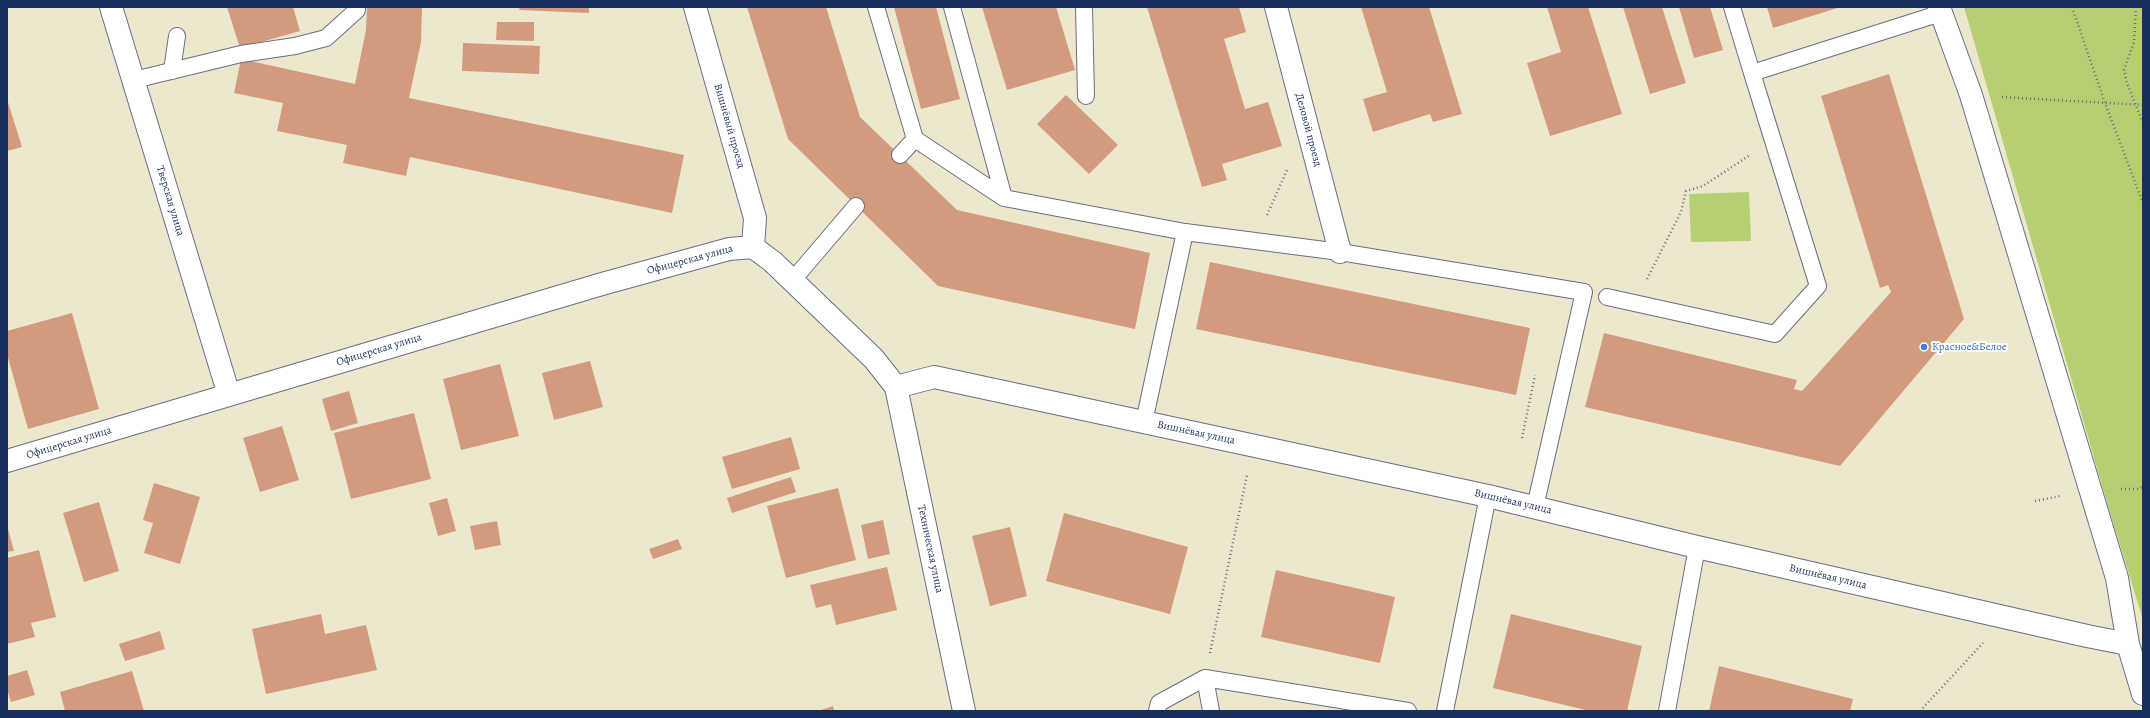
<!DOCTYPE html>
<meta charset="utf-8">
<style>
body{margin:0}
#map{position:relative;width:2150px;height:718px;overflow:hidden;background:#ede8cd;font-family:Alegreya,serif}
canvas{display:block}
.frame{position:absolute;inset:0;border:8px solid #1b2f5e;pointer-events:none}
</style>
<div id="map">
<canvas width="2150" height="718"></canvas>
<div class="frame"></div>
</div>
<script>
const c = document.querySelector('canvas').getContext('2d');
c.lineJoin = 'round';
function fillPath(path, color) { c.fillStyle = color; c.fill(path, 'evenodd'); }
function stroke(path, color, width, dash) { c.strokeStyle = color; c.lineWidth = width; c.lineCap = dash ? 'butt' : 'round'; c.setLineDash(dash || []); c.stroke(path); }
function label(font, color, halo, rows, align = 'center') {
  c.font = font + ' Alegreya,serif'; c.lineWidth = 4; c.setLineDash([]); c.textBaseline = 'middle'; c.strokeStyle = halo; c.fillStyle = color; for (const [text, x, y, turn = 0] of rows) {
    c.save(); c.translate(x, y); c.rotate((+turn || 0) * Math.PI / 180); c.textAlign = isNaN(turn) ? turn : align; if (halo) c.strokeText(text, 0, 0); c.fillText(text, 0, 0); c.restore();
  }
}
fillPath(new Path2D(`
 M1964 7H2143V620L2103 489Z
 M1749 192 1751 241 1691 242 1689 194Z`), '#b6cf73');
fillPath(new Path2D(`
 M227 7H293L300 31 240 48Z
 M367 7H422L421 42 409 98 684 155 672 213 410 157 406 176 343 163 347 145 277 131 283 103 234 93 241 59 355 84 366 30Z
 M520 7H589V13L519 10Z
 M747 7H826L860 117 957 210 1150 253 1135 329 938 286 788 139Z
 M894 7H936L960 99 921 109Z
 M982 7H1056L1075 70 1007 90Z
 M1147 7H1239L1246 32 1224 39 1245 109 1268 102 1282 146 1222 164 1227 180 1202 187Z
 M1361 7H1429L1462 114 1433 122 1430 114 1373 132 1363 99 1387 92Z
 M1547 7H1588L1622 114 1550 136 1527 63 1561 52Z
 M1623 7H1662L1686 83 1650 94Z
 M1679 7H1710L1723 50 1694 58Z
 M1767 7H1841L1773 28Z
 M497 22H534V41L496 40Z
 M463 43 540 46 539 74 462 71Z
 M1889 74 1964 319 1840 466 1585 407 1604 333 1797 380 1794 389 1802 391 1813 379 1891 292 1888 285 1880 288 1821 96Z
 M1066 95 1118 145 1089 174 1037 124Z
 M7 99 22 147 7 151Z
 M1210 262 1530 328 1516 395 1196 329Z
 M72 313 99 409 28 429 7 354V331Z
 M590 361 603 407 554 420 542 373Z
 M500 364 519 436 461 450 443 379Z
 M349 391 358 423 331 431 322 399Z
 M414 413 431 479 351 499 334 433Z
 M282 426 299 480 260 492 243 438Z
 M791 437 800 469 732 489 722 457Z
 M791 477 796 492 732 513 727 498Z
 M154 483 200 497 180 564 144 553 153 523 143 520Z
 M838 488 856 560 786 578 767 506Z
 M447 498 456 531 438 536 429 503Z
 M99 502 119 571 84 582 63 513Z
 M1064 513 1188 547 1170 614 1046 581Z
 M883 520 890 554 868 559 861 525Z
 M497 521 501 545 475 550 470 526Z
 M7 525 14 551 7 552Z
 M1010 527 1027 596 990 606 972 536Z
 M678 539 682 549 653 559 649 549Z
 M39 550 56 617 31 623 35 637 7 644V558Z
 M887 567 897 610 836 625 831 604 816 608 810 585Z
 M1276 570 1395 597 1380 663 1261 637Z
 M321 614 325 634 366 625 377 670 266 694 252 629Z
 M1511 614 1642 646 1627 711H1590L1493 688Z
 M160 631 165 649 125 661 119 644Z
 M1719 666 1853 699 1850 711H1709Z
 M27 670 35 695 11 702 7 689V676Z
 M132 671 144 711H65L60 692Z
 M833 706 834 711H818Z`), '#d29b7e');
const lane = new Path2D(`
 M876 7 915 139
 M952 7 1004 198
 M1084 7 1086 96
 M1732 7 1752 73
 M172 71 177 36
 M134 80 241 54 295 46 326 38 357 10V7
 M900 155 915 139 1004 198 1185 232 1340 252 1584 292 1535 507
 M792 281 856 206
 M1607 297 1775 334 1818 286 1752 73 1941 13
 M1144 422 1185 232
 M1205 678 1211 711
 M1157 711 1159 703 1205 678 1408 711
 M1445 711 1488 496
 M1667 711 1697 547`);
const street = new Path2D(`
 M111 7 229 395
 M695 7 755 218 753 247
 M1276 7 1340 252
 M1939 7 1971 95 2117 578 2128 644 2143 694
 M753 247 773 262 874 359 896 387 964 711
 M896 387 934 377 1488 496 1697 547 2087 636 2128 644
 M7 461 602 284 729 249 753 247`);
stroke(lane, '#647085', 18);
stroke(street, '#647085', 24);
stroke(new Path2D(`
 M2072 7 2105 103 2143 203
 M2136 7 2134 42 2124 70 2127 83 2143 123
 M2002 97 2143 105
 M1267 215 1287 170
 M1647 279 1681 212 1686 191 1703 186 1750 155
 M1522 438 1535 375
 M2121 489H2137L2143 487
 M2035 501 2060 496
 M1210 653 1247 475
 M1920 711 1983 643`), '#647085', 2.5, [1, 3]);
stroke(lane, '#fff', 16);
stroke(street, '#fff', 22);
for (const [x, y, r, color] of [
 [1924,347,4,"#3f7fe0"]
]) { const dot = new Path2D(); dot.arc(x, y, r, 0, 2 * Math.PI); c.fillStyle = color; c.fill(dot); stroke(dot, '#fff', 1.5); }
label('11px', '#1b2f5e', '#fff', [
 ["Вишнёвый проезд",729,126,74],
 ["Деловой проезд",1308,130,75],
 ["Тверская улица",170,201,73],
 ["Офицерская улица",690,260,-15],
 ["Офицерская улица",379,350,-17],
 ["Вишнёвая улица",1196,433,12],
 ["Офицерская улица",69,443,-17],
 ["Вишнёвая улица",1513,502,13],
 ["Техническая улица",930,549,78],
 ["Вишнёвая улица",1828,577,13]
]);
label('11px', '#366cbe', '#fff', [
 ["Красное&Белое",1932,347]
], 'left');
</script>
